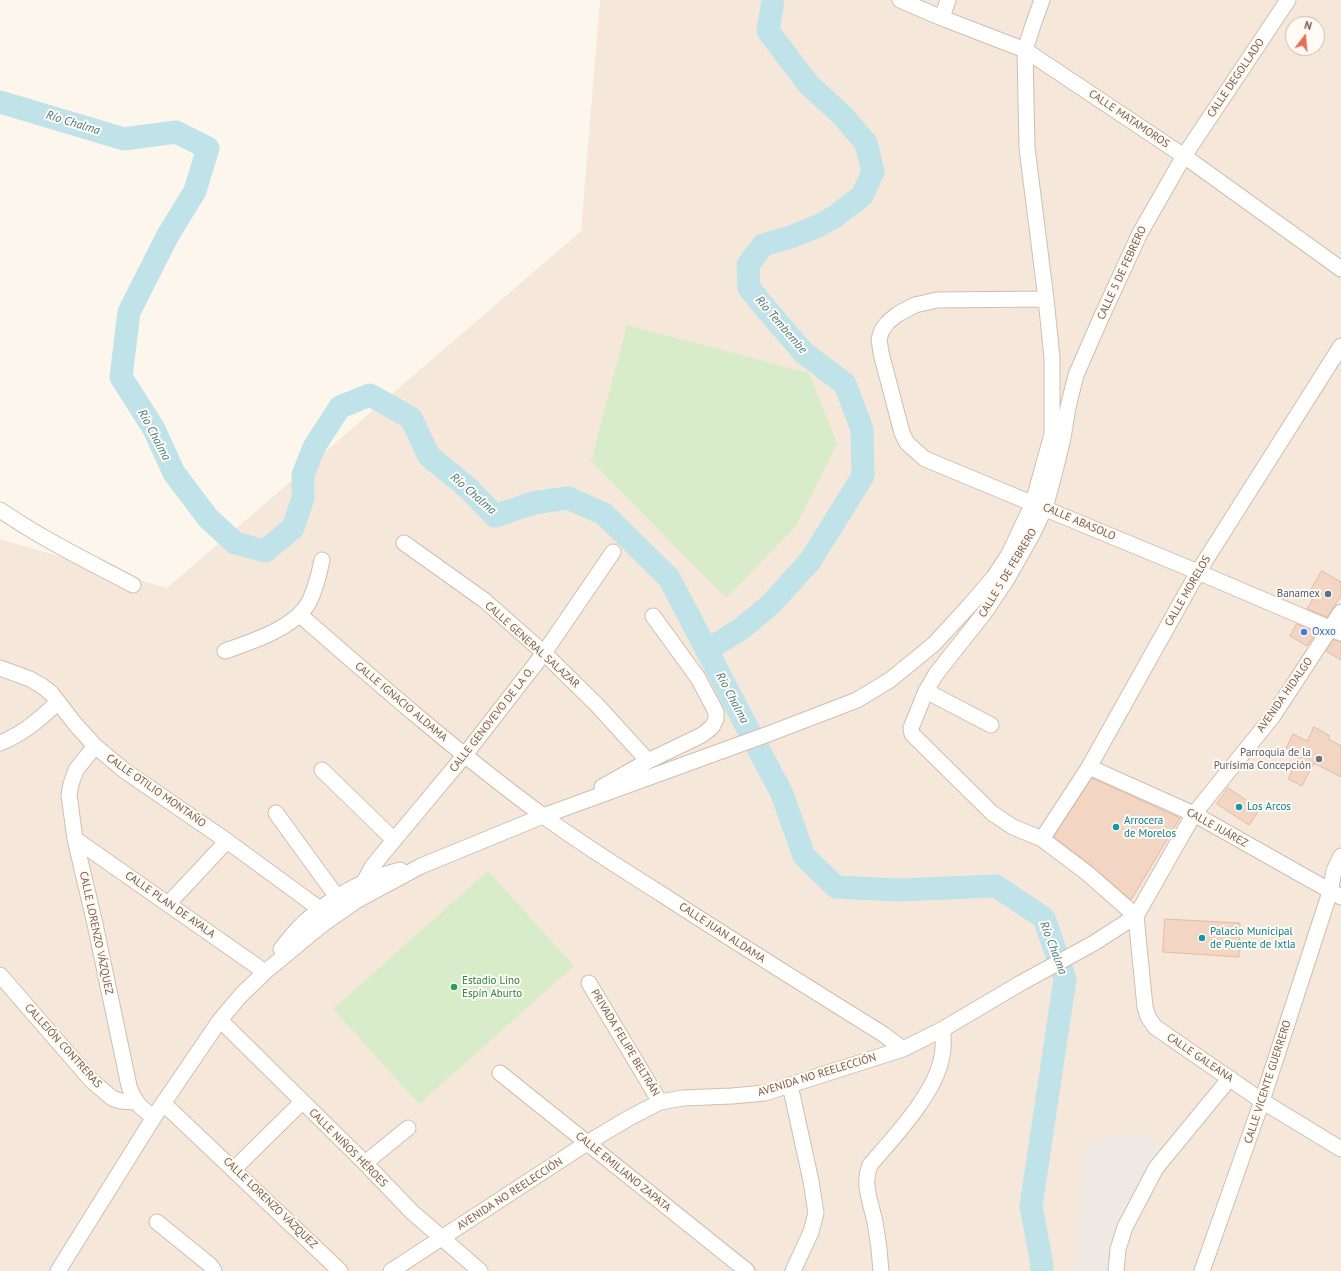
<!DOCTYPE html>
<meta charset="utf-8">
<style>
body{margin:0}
#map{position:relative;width:1341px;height:1271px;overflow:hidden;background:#fdf6ec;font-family:"PT Sans",sans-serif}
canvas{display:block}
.north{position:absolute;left:1285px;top:16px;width:40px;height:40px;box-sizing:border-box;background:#fffaf3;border:1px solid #cabbb1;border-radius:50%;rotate:16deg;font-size:11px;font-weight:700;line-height:16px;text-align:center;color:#7a5c4d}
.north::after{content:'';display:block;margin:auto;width:14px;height:18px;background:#e76f51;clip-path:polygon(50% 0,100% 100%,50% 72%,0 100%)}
</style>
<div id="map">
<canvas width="1341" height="1271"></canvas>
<div class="north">N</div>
</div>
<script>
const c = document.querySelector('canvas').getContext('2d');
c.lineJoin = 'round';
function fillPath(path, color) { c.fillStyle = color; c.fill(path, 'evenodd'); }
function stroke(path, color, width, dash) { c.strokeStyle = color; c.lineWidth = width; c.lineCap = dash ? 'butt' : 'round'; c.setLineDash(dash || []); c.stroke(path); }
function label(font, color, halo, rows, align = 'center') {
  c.font = font + ' "PT Sans",sans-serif'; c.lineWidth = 4; c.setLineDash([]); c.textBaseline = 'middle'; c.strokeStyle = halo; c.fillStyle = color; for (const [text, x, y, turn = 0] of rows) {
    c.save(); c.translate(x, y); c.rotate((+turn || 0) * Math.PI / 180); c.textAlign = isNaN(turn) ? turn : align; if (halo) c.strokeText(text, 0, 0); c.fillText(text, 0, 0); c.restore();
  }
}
fillPath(new Path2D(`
 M600 0H1341V1271H0V539L167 588 581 231ZM1293 24H1317V48H1293Z`), '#f5e8da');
fillPath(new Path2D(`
 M1143 1131 1167 1158 1112 1255 1113 1271H1077L1083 1144Z`), '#efe9e4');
fillPath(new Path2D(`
 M627 325 809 373 837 444 796 526 726 598 591 461Z
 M488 871 574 966 419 1104 333 1009Z`), '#d8ecc9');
stroke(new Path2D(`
 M0 102 124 139 176 132 208 148 195 191 168 235 129 312 121 377 154 429 174 473 208 518 235 543 265 551 293 528 303 498V475L314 447 340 407 370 395 411 418 429 456 468 488 495 516 533 503 568 498 604 514 669 578 782 794 804 856 836 887 898 890 996 886 1044 918 1065 979 1031 1206 1042 1265V1271
 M707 650 741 629 770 605 810 561 863 476 862 429 845 384 804 353 766 309 749 288 748 265 763 245 791 237 818 226 834 217 862 196 873 172 866 143 842 115 809 85 768 31 773 0`), '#bfe3e8', 23);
const building = new Path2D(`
 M1322 571 1341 582V596L1327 617 1307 609 1317 592 1311 590Z
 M1297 624 1317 632 1307 646 1290 636Z
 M1334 640 1341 642V660L1326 651Z
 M1314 727 1330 736 1328 739 1341 746V777L1314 763 1302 786 1288 779 1300 755 1286 748 1293 734 1307 741Z
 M1092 778 1180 818 1131 900 1092 866 1054 837Z
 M1228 788 1260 809 1249 825 1217 804Z
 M1165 919 1240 923 1239 957 1163 952Z`);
fillPath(building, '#f3d5c3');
stroke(building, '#e6bba3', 1);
const minor = new Path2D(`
 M900 0 942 18 1025 50 1184 156 1341 269
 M942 18 948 0
 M1046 299 937 300 915 305 898 314 888 322 882 330 879 339 881 353 902 433 907 443 925 459 1198 572 1341 633
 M0 510C42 539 88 561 133 585
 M404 543 484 600 544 653 597 705 648 761
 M300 615C379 684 458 753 542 815 581 844 622 869 663 895 735 942 809 988 883 1034L903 1049
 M225 651C251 642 295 628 309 602 316 588 319 575 322 560
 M0 668 30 679 42 686 51 693 76 725 95 746 125 771 227 841 320 909
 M926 691 991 725
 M0 743C23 734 40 719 58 702
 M95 746 76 770 71 784 69 795 75 839 95 924 129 1086C134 1101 141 1109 154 1117
 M1089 767 1194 814 1341 897
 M322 770 394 840
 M602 787 648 761 702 735 712 727 716 719V712L698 678 653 616
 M276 813 337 897
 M75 839 265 972
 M1042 839 1089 767 1198 572 1341 346
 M364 882 372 867 380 857 464 756 544 653 613 552
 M169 903 227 841
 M1136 916 1087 873 1042 839 1013 827 992 813 912 734 911 728 926 691 936 674 985 612 1007 579 1032 535 1045 508 1055 471 1063 438 1068 407 1076 375 1100 320 1140 233 1184 156 1288 0
 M1136 916 1145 1007 1148 1017 1155 1027 1262 1101 1341 1149
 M281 949C309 910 354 881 400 870
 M0 975 92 1081 112 1098 120 1101 135 1102
 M589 983 660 1102
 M220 1020 365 1163 412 1212 480 1271
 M500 1073 747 1271
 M790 1085 811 1181 816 1213 811 1232 793 1271
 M163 1103 340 1271
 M365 1163 408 1128
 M234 1169 302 1102
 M157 1222 210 1265 214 1271
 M58 1271 154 1117 220 1020 242 994 265 972 323 924 356 901 421 866 543 816 771 733 857 700 890 680 934 644 969 606 994 577 1009 554 1033 503 1052 434V358L1046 299 1027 148 1025 50 1033 25 1042 0
 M391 1271 587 1143 629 1118 660 1102 683 1098 732 1096 765 1093 903 1049 943 1029 1021 983 1094 943 1136 916 1194 814 1273 716 1341 612
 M881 1271C880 1254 878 1238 875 1222 871 1203 862 1184 870 1165 894 1137 936 1093 942 1056 944 1047 943 1038 943 1029
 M1116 1271 1118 1249 1125 1227 1156 1168 1230 1078
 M1202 1271 1262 1101 1330 892 1334 871 1341 856`);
stroke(minor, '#d1beb0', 17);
stroke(minor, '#fff', 15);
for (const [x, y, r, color] of [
 [1328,594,4,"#5c6f8a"],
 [1304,632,4,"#3f7fe0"],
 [1319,759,4,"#6b7280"],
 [1239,807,4,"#0f9aa8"],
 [1116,827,4,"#0f9aa8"],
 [1202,938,4,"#0f9aa8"],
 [454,987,4,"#2e9e5b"]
]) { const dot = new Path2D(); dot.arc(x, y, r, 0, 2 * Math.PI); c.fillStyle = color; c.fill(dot); stroke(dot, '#fffaf3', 1.5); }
label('11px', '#7a5c4d', '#fffaf3', [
 ["CALLE DEGOLLADO",1236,78,-56],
 ["CALLE MATAMOROS",1129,119,34],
 ["CALLE 5 DE FEBRERO",1122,273,-65],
 ["CALLE ABASOLO",1079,522,23],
 ["CALLE 5 DE FEBRERO",1008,573,-59],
 ["CALLE MORELOS",1188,591,-60],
 ["CALLE GENERAL SALAZAR",532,645,42],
 ["AVENIDA HIDALGO",1285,695,-55],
 ["CALLE IGNACIO ALDAMA",401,702,40],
 ["CALLE GENOVEVO DE LA O.",492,720,-52],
 ["CALLE OTILIO MONTAÑO",156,791,35],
 ["CALLE JUÁREZ",1217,828,29],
 ["CALLE PLAN DE AYALA",170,905,35],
 ["CALLE LORENZO VÁZQUEZ",96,933,78],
 ["CALLE JUAN ALDAMA",722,933,33],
 ["PRIVADA FELIPE BELTRÁN",625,1043,59],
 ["CALLEJÓN CONTRERAS",63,1046,48],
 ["CALLE GALEANA",1200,1058,34],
 ["AVENIDA NO REELECCIÓN",817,1075,-17],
 ["CALLE VICENTE GUERRERO",1268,1082,-72],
 ["CALLE NIÑOS HÉROES",348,1148,45],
 ["CALLE EMILIANO ZAPATA",623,1172,39],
 ["AVENIDA NO REELECCIÓN",510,1194,-33],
 ["CALLE LORENZO VÁZQUEZ",270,1203,44]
]);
label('11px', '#4e5e75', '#fffaf3', [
 ["Banamex",1320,594]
], 'right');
label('11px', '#366cbe', '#fffaf3', [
 ["Oxxo",1312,632]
], 'left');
label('11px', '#5b616d', '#fffaf3', [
 ["Parroquia de la",1311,753],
 ["Purísima Concepción",1311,766]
], 'right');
label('11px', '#0d838f', '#fffaf3', [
 ["Los Arcos",1247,807],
 ["Arrocera",1124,821],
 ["de Morelos",1124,834],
 ["Palacio Municipal",1210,932],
 ["de Puente de Ixtla",1210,945]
], 'left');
label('11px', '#27864d', '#fffaf3', [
 ["Estadio Lino",462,981],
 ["Espín Aburto",462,994]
], 'left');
label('italic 12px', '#437c86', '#fffaf3', [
 ["Río Chalma",73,123,17],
 ["Río Tembembe",781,325,49],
 ["Río Chalma",154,435,62],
 ["Río Chalma",473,494,41],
 ["Río Chalma",732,698,62],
 ["Río Chalma",1053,948,69]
]);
</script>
